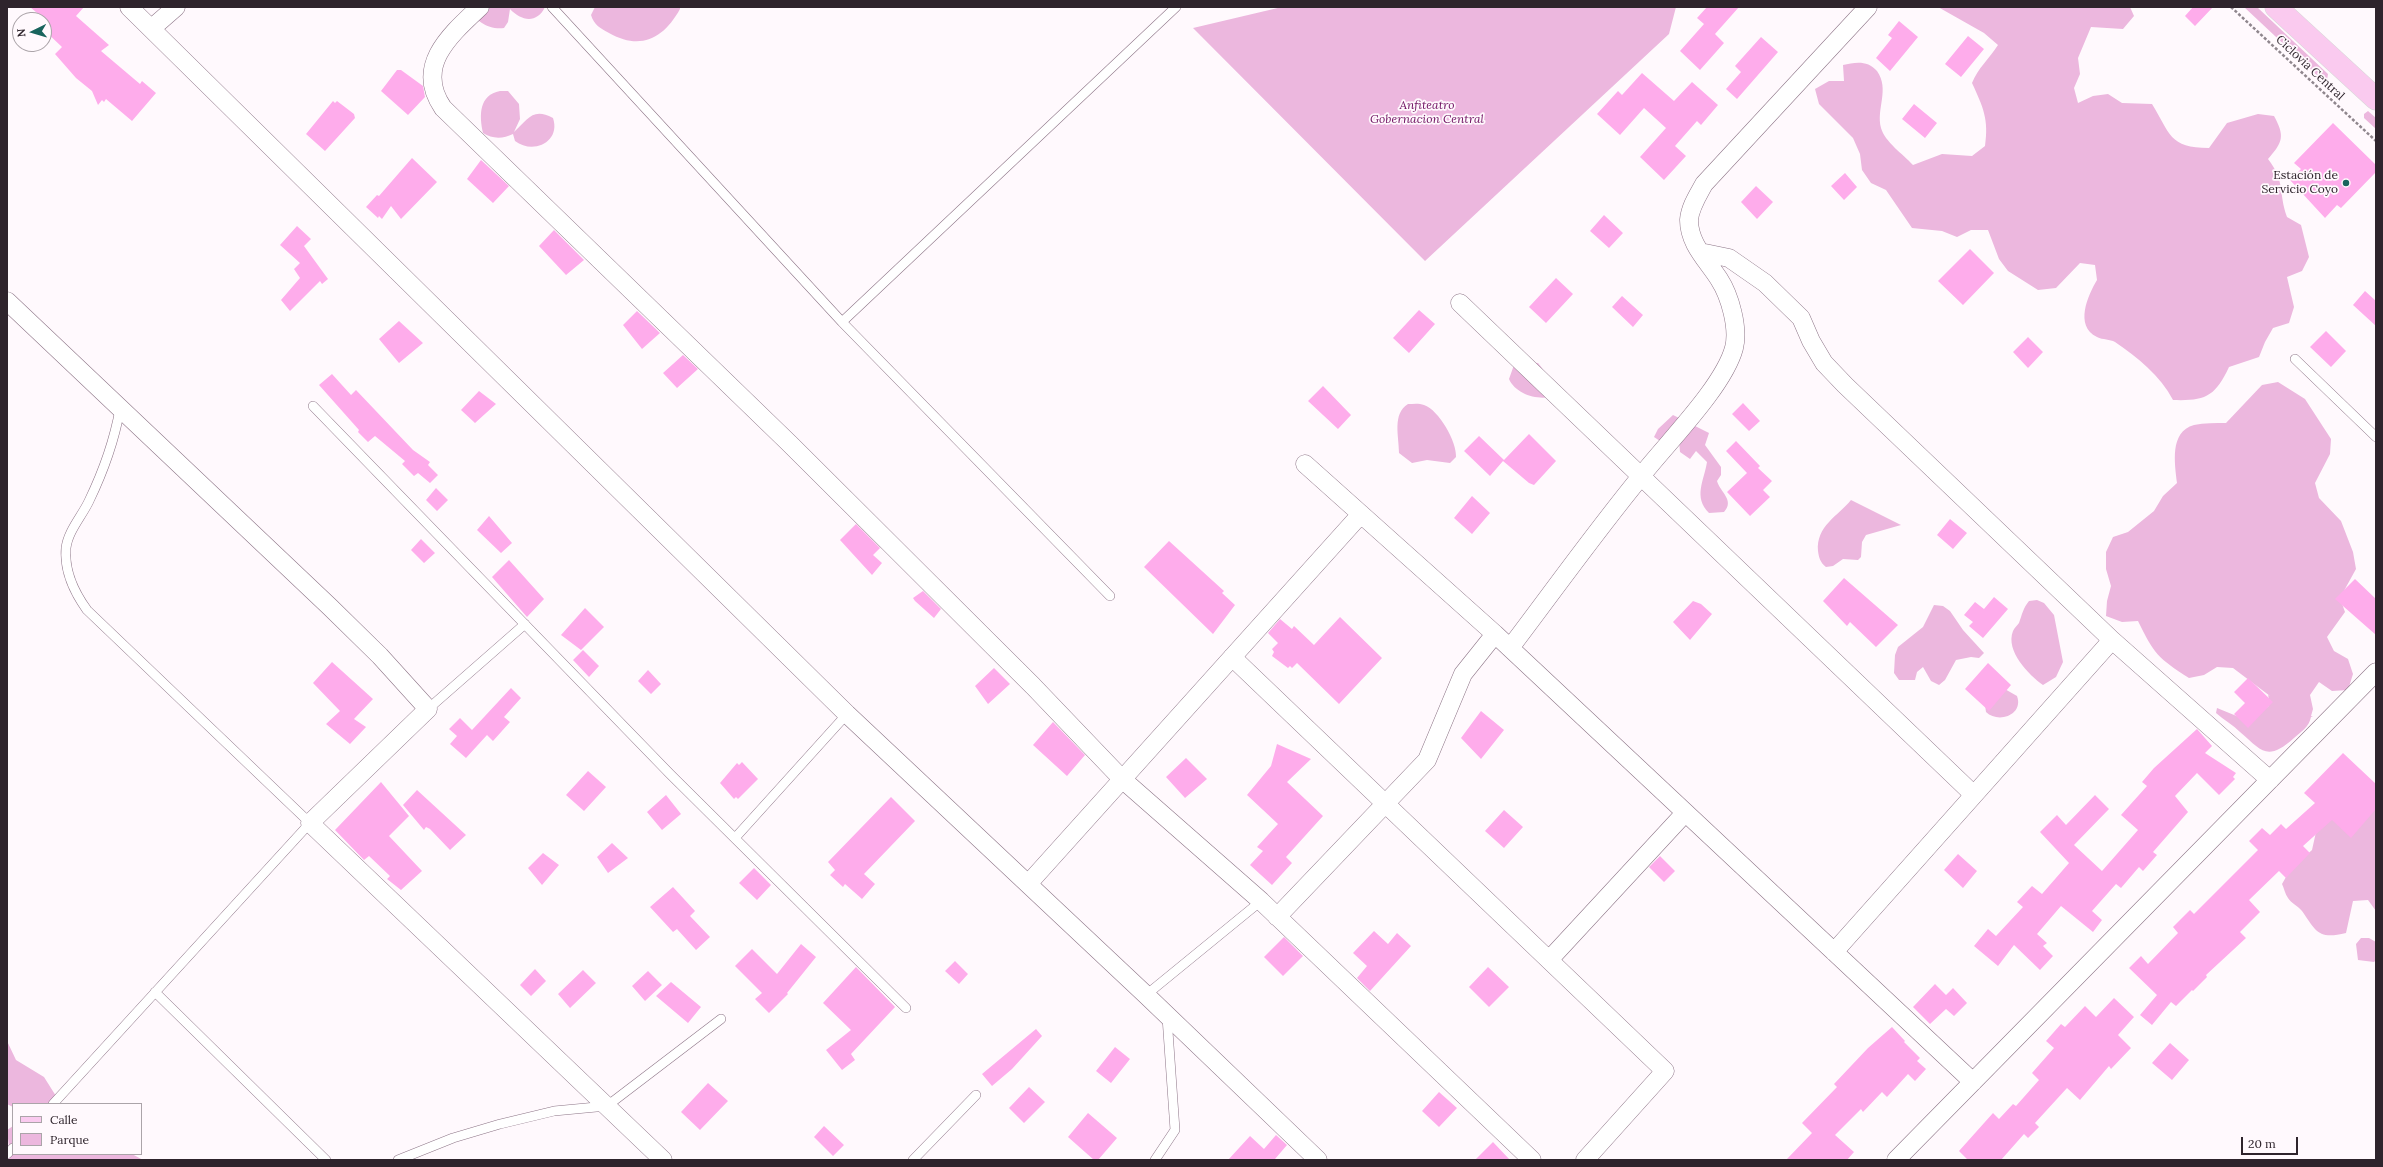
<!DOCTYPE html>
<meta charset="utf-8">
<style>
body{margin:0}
#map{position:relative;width:2383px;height:1167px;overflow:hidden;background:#fff9fd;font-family:Lora,serif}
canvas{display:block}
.frame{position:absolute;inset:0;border:8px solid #2e242c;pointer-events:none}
.legend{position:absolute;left:12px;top:1103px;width:130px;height:52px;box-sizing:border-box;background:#fff9fd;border:1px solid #aba4a9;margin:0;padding:5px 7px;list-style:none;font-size:12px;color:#2e242c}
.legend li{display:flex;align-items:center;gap:8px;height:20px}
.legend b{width:20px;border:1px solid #aba4a9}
.north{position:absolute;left:12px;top:12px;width:40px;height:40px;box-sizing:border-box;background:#fff9fd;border:1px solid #aba4a9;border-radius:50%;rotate:265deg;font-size:11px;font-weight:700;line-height:16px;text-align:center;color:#2e242c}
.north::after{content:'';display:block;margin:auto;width:14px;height:18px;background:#18645d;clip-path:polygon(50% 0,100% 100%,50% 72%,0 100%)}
.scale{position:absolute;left:2241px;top:1137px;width:57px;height:18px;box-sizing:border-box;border:2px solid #2e242c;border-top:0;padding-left:5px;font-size:12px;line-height:14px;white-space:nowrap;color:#2e242c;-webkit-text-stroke:3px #fff9fd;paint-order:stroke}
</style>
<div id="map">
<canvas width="2383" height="1167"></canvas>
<div class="frame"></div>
<ul class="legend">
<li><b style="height:5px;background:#facaef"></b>Calle</li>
<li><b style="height:11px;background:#ecb7de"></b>Parque</li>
</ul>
<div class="north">N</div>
<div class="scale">20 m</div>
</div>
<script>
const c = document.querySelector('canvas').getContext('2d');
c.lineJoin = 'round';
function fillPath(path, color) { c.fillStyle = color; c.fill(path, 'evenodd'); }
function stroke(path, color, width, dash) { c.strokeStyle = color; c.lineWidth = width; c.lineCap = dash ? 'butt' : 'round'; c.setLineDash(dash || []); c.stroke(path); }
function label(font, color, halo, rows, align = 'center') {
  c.font = font + ' Lora,serif'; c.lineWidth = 3.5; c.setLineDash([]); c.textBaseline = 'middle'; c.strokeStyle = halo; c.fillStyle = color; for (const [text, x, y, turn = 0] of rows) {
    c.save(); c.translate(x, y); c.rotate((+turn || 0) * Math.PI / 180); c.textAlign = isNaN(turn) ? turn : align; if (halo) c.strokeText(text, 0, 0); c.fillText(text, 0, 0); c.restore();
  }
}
fillPath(new Path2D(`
 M470 7H545C537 24 521 21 510 9L508 22 504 28C489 30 474 21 470 7Z
 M595 7H680V9C664 38 641 51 609 33 600 28 594 25 591 15Z
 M1282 7H1676L1669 34 1425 261 1193 28Z
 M1938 7H2130L2134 16 2123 29 2091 27 2078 58 2080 74 2074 88 2078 103 2093 96 2108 94 2122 103 2152 104C2170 133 2169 148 2209 148L2227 123 2258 114 2274 116C2285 136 2283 142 2268 159 2286 183 2278 192 2287 217L2301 225 2309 257 2302 271 2287 277 2294 307 2289 323 2273 328 2265 342 2259 357 2229 367C2215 397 2205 401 2173 400 2160 375 2138 358 2115 342 2110 339 2103 340 2097 337 2074 326 2088 295 2097 280L2095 265 2080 263 2056 288 2038 290 2008 271 1999 259 1988 230H1971L1957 237 1942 231 1912 228 1886 190 1871 183 1862 170 1860 154 1853 138 1819 104 1815 89 1829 81H1844L1843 65C1855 62 1868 60 1877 71 1890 90 1876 108 1881 128 1885 142 1903 154 1913 165L1942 154 1972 156 1985 146C1989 119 1983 107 1972 83 1978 68 1989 59 1998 45L1984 33Z
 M2244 7H2257L2328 74 2327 80H2322Z
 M500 91H508L519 104 520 119 514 132C528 120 532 107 553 118 561 142 533 155 515 141L513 134C503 139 492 139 483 133 479 115 479 95 500 91Z
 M2368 111 2376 118V129L2364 118V114Z
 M1521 362 1538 363C1548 375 1550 381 1550 397 1535 400 1515 393 1509 379L1514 365Z
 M2278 382 2305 399 2331 439 2330 454 2315 483 2319 498 2341 521 2353 552 2356 569 2340 598 2345 612 2327 637 2334 651 2348 659 2353 674 2348 690 2332 691 2319 682 2310 695 2313 709 2311 716 2313 717H2311C2309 727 2301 732 2294 738 2267 762 2262 751 2240 732 2233 725 2224 720 2216 713L2217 708 2239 717 2268 707 2270 703 2268 695 2270 696 2233 668 2217 667 2204 675 2189 678C2158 658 2154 654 2138 621L2122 622 2106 616 2107 601 2111 586 2106 569V552L2113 537 2128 532 2154 511 2163 496 2177 483C2175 464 2169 432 2194 425 2204 423 2216 423 2226 423L2262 385Z
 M1408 404C1413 404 1419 403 1424 405 1439 410 1457 442 1456 457L1450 463 1427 460 1412 463 1399 453C1399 436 1392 414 1408 404Z
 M1673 415 1709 433 1705 445 1721 467V475L1717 481C1720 492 1735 500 1724 512L1709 513C1693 497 1704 481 1707 462L1696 451 1690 459 1680 452 1679 441H1660L1654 437 1658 429Z
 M1851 500 1901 525 1866 535 1862 542 1861 557 1858 560 1843 559 1833 566 1826 567C1820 562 1819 558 1818 551 1816 526 1838 516 1851 500Z
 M2037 600 2044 603 2054 615 2063 662 2056 677 2043 685C2029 675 2005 651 2013 631 2014 628 2017 626 2019 623 2022 615 2023 608 2029 601Z
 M1934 605 1943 606 1950 611 1963 630 1984 653 1979 658 1971 657 1956 660 1945 680 1939 685 1931 681 1923 667 1917 672 1915 680H1899L1894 673 1895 655 1898 647 1923 627Z
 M2003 688 2017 696C2024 715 1998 724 1986 712L1985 705Z
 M2376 788V911L2368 900 2353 901 2346 933C2318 940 2316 931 2302 911 2298 906 2291 903 2288 898 2285 894 2284 888 2282 884L2290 870 2312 850 2318 823Z
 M2361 938H2369L2376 942V960L2374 962 2358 960 2356 944Z
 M7 1041 16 1060 44 1077 61 1104H13V1107L7 1104Z
 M13 1126V1154H132L143 1160H7L9 1147 7 1130Z`), '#ecb7de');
fillPath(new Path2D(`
 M30 7H84L76 16 109 45 101 51 140 84 142 81 156 93 132 121 106 99 104 102 102 100 98 105 92 91 76 78 55 54 62 47 44 30 48 22Z
 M1707 7H1739L1715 34 1724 43 1700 70 1680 51 1704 24 1697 18Z
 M2193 7H2213L2195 26 2185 16Z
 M1899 21 1918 37 1890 71 1876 58 1892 38 1888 35Z
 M1968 36 1984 49 1961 77 1945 64Z
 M1761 37 1778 52 1737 99 1726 89 1741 72 1735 66Z
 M397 70H401L423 86 425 97 408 115 381 91Z
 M1642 73 1674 101 1692 82 1718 105 1701 125 1697 121 1675 146 1686 156 1664 180 1640 157 1666 128 1644 108 1620 135 1597 114 1618 91 1622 95Z
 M333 101 335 103 337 101 354 114 355 118 325 151 306 134Z
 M1914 104 1937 123 1925 138 1902 119Z
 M2333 123 2376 165V172L2341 208 2337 205 2325 218 2290 180 2301 169 2294 163Z
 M412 158 437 182 401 219 391 206 382 219 379 216 378 218 366 207 377 195 379 196Z
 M481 160 509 186 493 203 467 179Z
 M1845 173 1857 187 1844 200 1831 186Z
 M1756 186 1773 202 1757 219 1741 202Z
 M1604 215 1623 233 1609 248 1590 231Z
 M297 226 311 239 304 246 328 279 322 284 320 281 290 311 281 300 300 278 294 269 300 263 280 245Z
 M554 230 584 260 566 275 539 246Z
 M1970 249 1994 273 1963 305 1938 281Z
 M1556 278 1573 294 1546 323 1529 307Z
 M2365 291 2376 301V326L2353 305Z
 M1622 296 1643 315 1633 327 1612 307Z
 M1419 310 1435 324 1409 353 1393 338Z
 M637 311 660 333 642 349 623 325Z
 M399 321 423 343 399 363 379 339Z
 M2326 331 2346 351 2331 367 2310 347Z
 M2028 337 2043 352 2028 368 2013 352Z
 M683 355 698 369 677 388 663 373Z
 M332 374 351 395 356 390 413 450 430 462 428 465 438 475 430 483 418 473 414 476 402 464 405 461 375 436 368 442 358 432 359 430 319 385Z
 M1323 386 1351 415 1338 429 1308 401Z
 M479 391 496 404 475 423 461 410Z
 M1743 403 1760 421 1749 431 1732 414Z
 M1529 434 1556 461 1534 485 1529 483 1503 461 1490 476 1464 451 1479 436 1504 460Z
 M1736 441 1760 466 1758 468 1772 481 1763 490 1770 497 1750 516 1727 492 1747 473 1726 451Z
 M436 488 448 500 437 511 426 500Z
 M1472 496 1490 513 1472 534 1454 518Z
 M489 516 512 543 501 553 477 530Z
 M1950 519 1967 533 1953 549 1937 535Z
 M856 524 880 548 873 555 882 563 872 575 840 540Z
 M421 539 435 553 424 563 411 550Z
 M1169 541 1224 591 1222 593 1235 605 1213 634 1144 567Z
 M509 560 544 599 527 617 492 577Z
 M1844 578 1898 625 1876 647 1850 622 1847 626 1823 601Z
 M2355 579 2376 599V635L2335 599Z
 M923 591 941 609 934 618 915 601 913 598Z
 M1994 597 2008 609 1983 638 1969 626 1973 622 1964 615 1975 602 1984 609Z
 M1693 601 1701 604 1712 614 1690 640 1673 622Z
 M585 608 604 627 581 650 561 635Z
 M1340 617 1382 658 1339 704 1297 663 1292 668 1290 666 1288 668 1272 656 1274 652 1272 649 1278 643 1268 633 1280 619 1292 629 1294 626 1314 645Z
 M583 650 599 666 589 677 573 660Z
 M332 662 373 699 354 719 366 727 350 744 326 724 340 711 313 683Z
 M1988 663 2011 685 1989 711 1965 689Z
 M994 668 1010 684 988 704 975 686Z
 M648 670 661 684 651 694 638 681Z
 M2248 678 2273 702 2248 728 2234 714 2245 703 2234 692Z
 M511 688 521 698 504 717 510 722 493 741 487 735 466 758 450 744 457 736 449 729 460 718 472 730Z
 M1481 711 1504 730 1481 759 1461 738Z
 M1053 722 1085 755 1067 776 1033 745Z
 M2197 729 2212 746 2205 753 2236 773 2233 777 2235 779 2219 795 2197 773 2175 796 2188 812 2153 852 2157 855 2143 871 2139 867 2121 888 2116 884 2092 911 2102 920 2093 932 2061 906 2037 934 2047 943 2043 946 2053 956 2040 970 2014 945 1998 966 1974 946 1988 929 1996 936 2023 907 2017 902 2032 886 2042 894 2069 863 2040 832 2057 815 2066 825 2095 795 2109 809 2074 845 2102 871 2138 830 2121 815 2147 786 2142 782 2154 768Z
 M1277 744 1311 759 1287 782 1323 816 1286 857 1292 863 1272 885 1250 865 1263 851 1257 847 1278 824 1247 795 1271 766Z
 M2343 753 2376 784V809L2351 838 2332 820 2303 846 2310 853 2286 878 2279 871 2249 900 2260 912 2240 932 2246 938 2206 975 2207 977 2193 991 2192 990 2176 1006 2171 1002 2152 1025 2140 1015 2157 995 2129 968 2141 956 2148 964 2178 933 2173 927 2190 910 2194 914 2258 850 2249 841 2262 828 2270 835 2281 824 2286 829 2315 803 2304 793Z
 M1186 758 1207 779 1185 798 1166 777Z
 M742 762 758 779 738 799 736 797 734 799 720 783 737 763 739 765Z
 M588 771 606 787 584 811 566 795Z
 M381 782 409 816 389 836 422 871 401 890 387 879 390 876 369 856 364 860 335 830Z
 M417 790 466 835 450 850 430 829 426 827 424 830 403 805Z
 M666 795 681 814 662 830 647 812Z
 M891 797 915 821 864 874 875 884 862 899 845 884 843 887 830 875 835 870 828 862Z
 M1504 810 1523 827 1504 848 1485 831Z
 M612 843 628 858 608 873 597 857Z
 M543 853 559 865 542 885 528 868Z
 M1958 854 1977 871 1963 888 1944 870Z
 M1660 856 1675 871 1664 882 1649 867Z
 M754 868 771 885 757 900 739 883Z
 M673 887 695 911 690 916 710 937 696 950 677 929 673 932 650 907Z
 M1374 931 1388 944 1397 933 1411 946 1370 991 1357 978 1367 966 1353 953Z
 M1284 937 1303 956 1283 976 1264 957Z
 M801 944 816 957 787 993 788 994 769 1013 755 999 762 993 735 966 752 949 777 974Z
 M955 961 968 974 959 984 945 971Z
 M856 967 895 1007 851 1054 855 1060 842 1070 826 1050 851 1030 823 1003Z
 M1488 967 1509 987 1489 1007 1469 987Z
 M535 969 546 981 531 996 520 985Z
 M583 970 596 983 570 1008 558 994Z
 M648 971 662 985 645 1001 632 986Z
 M671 982 701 1007 688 1023 656 996Z
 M1935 984 1946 995 1953 988 1967 1003 1954 1016 1946 1009 1930 1024 1913 1007Z
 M2114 998 2134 1017 2118 1035 2131 1048 2111 1069 2109 1066 2080 1100 2067 1088 2035 1123 2039 1127 2028 1138 2024 1134 2001 1160H1968L1959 1151 1993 1113 1999 1119 2013 1104 2016 1106 2039 1080 2032 1073 2054 1048 2046 1041 2061 1024 2065 1027 2085 1006 2096 1017Z
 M1892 1027 1905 1041 1904 1042 1920 1058 1917 1061 1926 1069 1915 1081 1908 1074 1887 1097 1882 1092 1863 1112 1861 1109 1835 1135 1854 1152 1847 1160H1786L1812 1133 1802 1123 1837 1087 1834 1084 1868 1048Z
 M1036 1029 1042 1036 1012 1069 992 1086 982 1074Z
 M2170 1043 2189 1060 2172 1080 2152 1063Z
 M1115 1047 1130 1059 1111 1083 1096 1071Z
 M708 1083 728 1101 700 1130 681 1112Z
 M1029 1087 1045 1102 1024 1123 1009 1108Z
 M1439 1092 1457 1108 1439 1127 1422 1111Z
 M1088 1113 1117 1138 1098 1160H1094L1068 1137Z
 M824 1126 844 1145 833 1156 814 1137Z
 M1276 1135 1287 1145 1275 1159 1276 1160H1228L1250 1136 1264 1149Z
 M1493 1142 1510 1160H1475Z`), '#feaceb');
const service = new Path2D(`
 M552 7 842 322 1110 596
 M842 322 1176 7
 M2295 359 2376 437
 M313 406 670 774 906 1008
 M428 709 525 624
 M735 838 847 714
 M155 992 326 1160
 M1146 995 1261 901
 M53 1104 310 823 87 610C74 592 64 571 66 548 68 531 82 516 89 501 103 472 114 442 120 409
 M7 1154 13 1148
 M398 1160 453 1138 500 1124 554 1111 607 1106 721 1019
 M913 1160 976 1095
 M1155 1160 1175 1130 1167 1017`);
const minor = new Path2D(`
 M129 7 847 714 1146 995 1318 1160
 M480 7C450 35 414 66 443 108L790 444 1033 686 1122 779 1261 901 1532 1160
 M152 28 176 7
 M1700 252 1729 258 1765 283 1801 318 1811 341 1824 363 1845 385 2112 640 2270 780
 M7 301 330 607 380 656 428 709 310 823 663 1160
 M1460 303 1974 795
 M1305 464 1495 634 1973 1082
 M1510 648C1554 590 1596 531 1642 475 1668 442 1724 386 1734 348 1739 328 1730 296 1719 279 1707 260 1689 244 1689 220 1690 207 1698 195 1704 184L1868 7
 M1232 657 1665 1071 1585 1160
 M1028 884 1361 514
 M1277 917 1427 760 1463 674 1495 634
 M1834 952 2112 640
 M1549 960 1685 813
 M1896 1160 2376 672`);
const primary = new Path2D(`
 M2276 7 2376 99`);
stroke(service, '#8d7587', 10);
stroke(minor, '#8d7587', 19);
stroke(primary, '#d9d8d9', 23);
stroke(new Path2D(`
 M2231 7 2376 141`), '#8f868d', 2.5, [3, 2]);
stroke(service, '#fff', 9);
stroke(minor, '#fff', 18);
stroke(primary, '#facaef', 22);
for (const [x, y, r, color] of [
 [2346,183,4,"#18645d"]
]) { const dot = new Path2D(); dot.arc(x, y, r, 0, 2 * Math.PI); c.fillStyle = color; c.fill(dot); stroke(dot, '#fff9fd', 1.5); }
label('12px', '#2e242c', '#fff9fd', [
 ["Ciclovia Central",2310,68,43]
]);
label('italic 12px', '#6f1061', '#fff9fd', [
 ["Anfiteatro",1427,106],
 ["Gobernacion Central",1427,120]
]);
label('12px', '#2e242c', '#fff9fd', [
 ["Estación de",2338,176],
 ["Servicio Coyo",2338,190]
], 'right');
</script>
